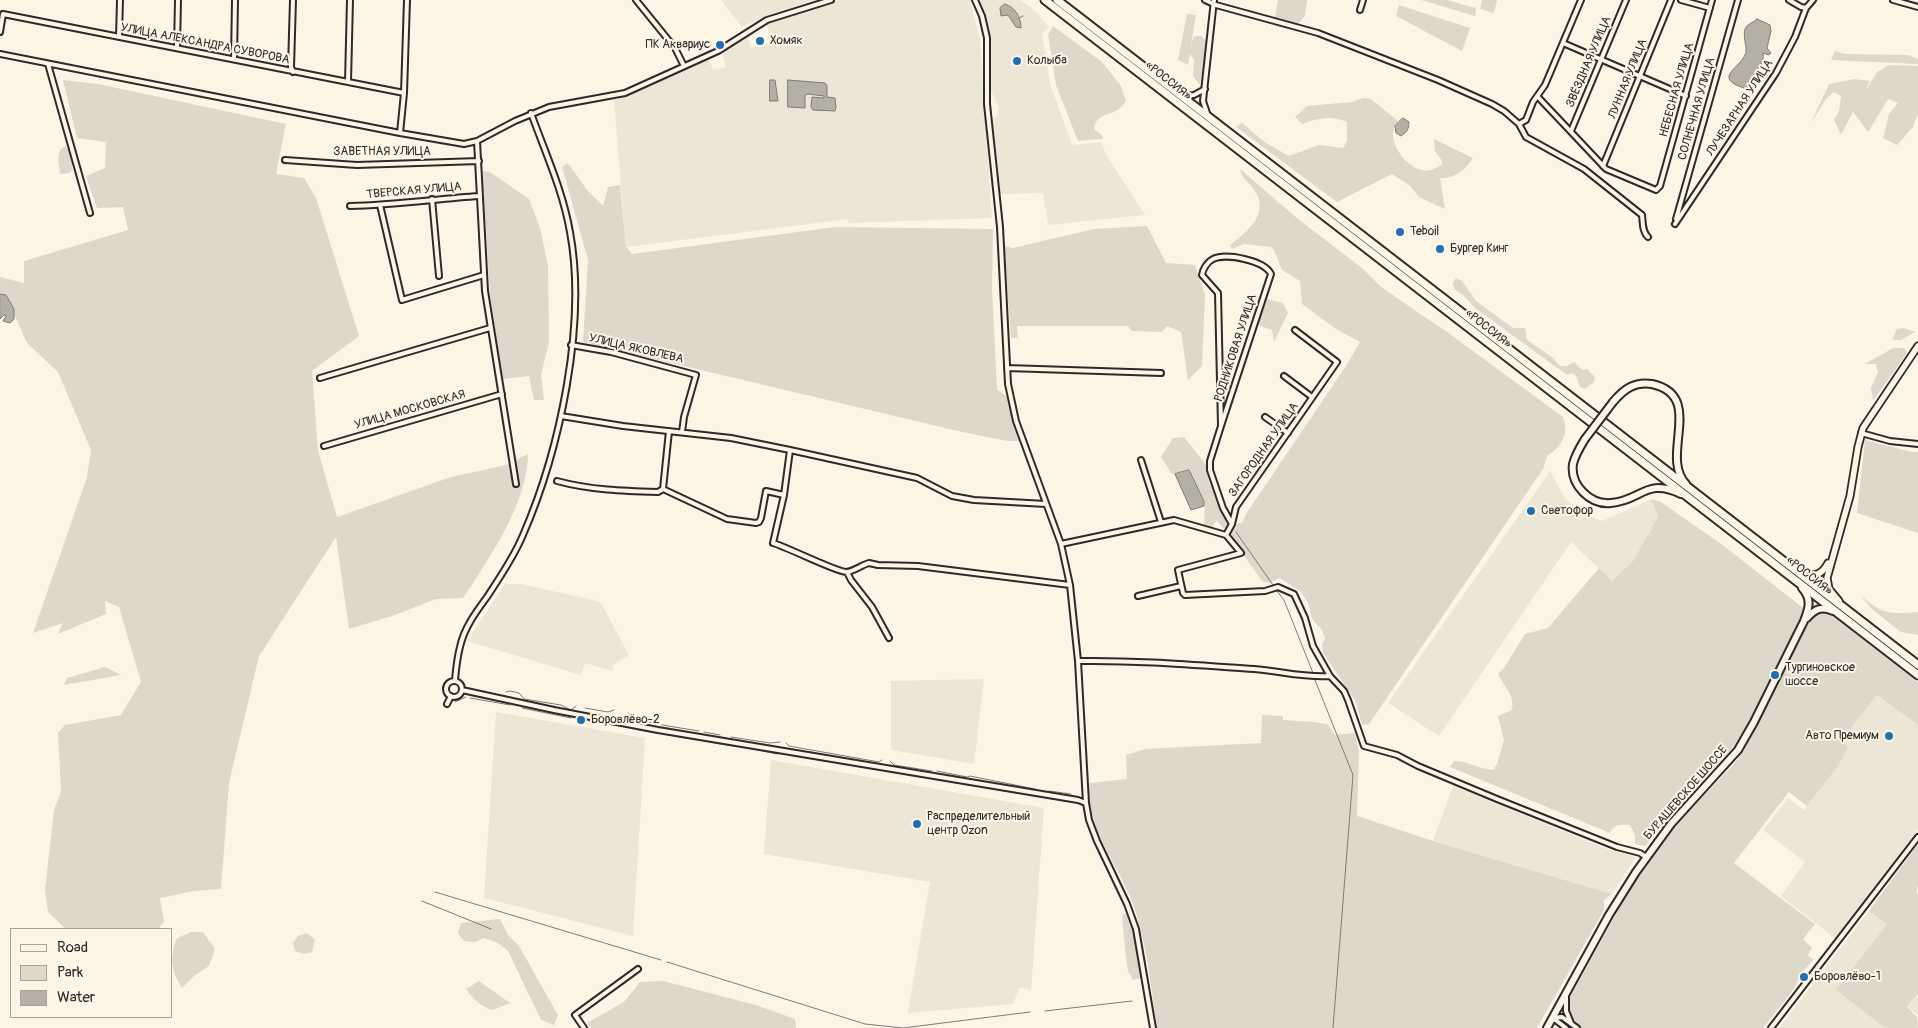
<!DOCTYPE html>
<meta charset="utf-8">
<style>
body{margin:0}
#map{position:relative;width:1918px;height:1028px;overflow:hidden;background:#fcf5e5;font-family:Pangolin,sans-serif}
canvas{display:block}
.legend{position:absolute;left:10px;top:928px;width:162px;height:90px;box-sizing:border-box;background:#fcf5e5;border:1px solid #a8a49b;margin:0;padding:6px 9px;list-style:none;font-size:15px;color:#2b2b2b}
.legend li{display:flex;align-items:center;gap:10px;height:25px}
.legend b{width:25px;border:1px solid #a8a49b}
</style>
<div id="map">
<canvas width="1918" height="1028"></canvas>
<ul class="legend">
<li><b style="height:6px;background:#fcf5e5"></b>Road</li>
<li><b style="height:14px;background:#ded8ca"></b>Park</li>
<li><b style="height:14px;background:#b4b0a5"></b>Water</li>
</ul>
</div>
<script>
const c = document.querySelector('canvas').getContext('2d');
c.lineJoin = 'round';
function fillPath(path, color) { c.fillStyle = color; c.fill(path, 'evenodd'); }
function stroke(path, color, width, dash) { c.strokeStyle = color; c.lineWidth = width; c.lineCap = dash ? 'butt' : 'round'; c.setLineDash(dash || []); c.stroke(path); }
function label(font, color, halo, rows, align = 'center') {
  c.font = font + ' Pangolin,sans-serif'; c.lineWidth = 4; c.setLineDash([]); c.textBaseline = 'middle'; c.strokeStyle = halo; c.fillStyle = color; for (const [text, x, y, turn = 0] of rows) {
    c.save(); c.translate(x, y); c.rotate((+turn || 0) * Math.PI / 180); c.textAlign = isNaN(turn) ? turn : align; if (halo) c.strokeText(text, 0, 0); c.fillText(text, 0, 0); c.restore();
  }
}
fillPath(new Path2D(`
 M721 0H815L773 13 742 27Z
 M839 0H970L980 39 992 218 849 223 848 219 626 247 614 100 709 59 713 70 726 67 722 51 747 36 752 48 772 42 766 22Z
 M974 0H1020L1033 9 1049 27 1042 33 1050 84 1072 145 1101 142 1107 156 1145 215 1048 225 1043 193 998 194 993 119 997 116 999 108 988 84 987 38Z
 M1550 471 1565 498 1584 514 1602 521 1651 499 1658 517 1633 561 1612 581 1571 542 1439 736 1388 703Z
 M505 584H520L594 600 601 603 629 655 614 664 612 671 585 663 581 675 467 641Z
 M984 679 974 764 891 750V681Z
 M1877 695 1918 725V829L1836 939 1781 896 1805 862 1763 830 1788 798 1804 810 1839 765 1848 747 1841 741Z
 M496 712 645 738 633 936 484 898Z
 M771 760 1044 808 1031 991 1020 987 1013 1004 908 1013 930 882 764 854Z
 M1453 786 1607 849 1636 857 1612 894 1433 841Z
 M1869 911 1887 924 1836 990 1882 1026 1887 1028H1779Z
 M1918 995V1015L1908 1007Z`), '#ece6d7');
fillPath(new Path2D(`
 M1278 0H1307L1305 16 1298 24 1275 18Z
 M1421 0H1447L1476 8 1475 16Z
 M1482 0H1497L1494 13 1480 9Z
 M1399 5 1470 28 1462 51 1396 16Z
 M1187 14 1196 15 1190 51 1193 38 1196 36H1201L1207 41 1200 85 1193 76 1194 60 1190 54 1188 65 1178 60Z
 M1053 26 1102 62 1121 86 1126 101C1123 105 1119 110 1114 112 1104 116 1096 116 1094 129L1103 136 1102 139 1078 141 1056 85 1048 34Z
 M1835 51 1845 54 1908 55 1918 59V64L1831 60Z
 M1889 65 1918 66V114L1913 127 1897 145 1883 138 1889 114 1898 103 1888 99 1868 132 1853 112 1841 135 1834 120 1839 111 1841 96 1834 92 1826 99 1811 123 1829 84 1854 79 1870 81 1864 93 1877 72Z
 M63 80 98 84 286 124 276 174 304 178 316 198 359 336 312 371 318 450 337 517 451 477 506 465 528 454C528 502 489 559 463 598L436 599 395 615 349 629 336 537 259 656 229 783 221 889 194 891 160 898 164 922 158 929H66L48 912 45 890 54 810 61 791 58 733 65 725 121 715 141 682 119 607 105 601 106 614 58 634 63 623 33 633 87 477 91 450 58 372 27 343 14 314V309L6 295H0V277L24 283V261L128 230 123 207 97 208 86 176 105 168 106 142 77 138Z
 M1364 98 1371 99 1398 121C1396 124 1394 128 1393 132 1391 149 1413 175 1431 170 1435 169 1439 166 1442 164V161L1435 151 1434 139 1473 158C1466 169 1455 179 1440 178L1445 209 1419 197 1409 185 1392 174 1337 202 1236 127 1242 123 1266 143 1289 156 1319 145 1343 148 1347 141V122C1332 115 1317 118 1302 124L1295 117 1307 106 1352 102Z
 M65 146 71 152 72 170 70 173 60 174C60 164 54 152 65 146Z
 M568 163 587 190 603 206 608 187 620 185 626 247 632 254 835 227 993 229 992 289 997 389 1007 397 1020 441H1007L958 431 583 342 588 260 562 167Z
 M1240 169 1298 219 1362 268 1380 286 1423 316 1443 329 1563 417C1569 435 1562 446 1547 456L1543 469 1369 724 1362 725 1356 702 1323 653 1322 645 1325 638 1322 630 1312 619 1308 603 1301 592 1280 578 1269 583 1262 581 1230 536 1238 523H1242L1246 514 1346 366 1360 342 1336 329 1302 304 1300 281 1282 270 1274 250 1270 247 1244 244 1232 249 1230 245C1247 232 1272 212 1253 188 1248 182 1242 178 1240 169Z
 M482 171 490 172 529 199 540 228 548 266 549 342 541 375 544 400H534L529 376 502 379 490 294Z
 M1147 226 1166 263 1195 265 1205 295 1202 366 1188 380 1181 332 1167 326 1162 332 1131 331 1128 326H1017L1018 338H1011L1004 246 1013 248 1094 229Z
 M1456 278 1462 281 1476 301 1513 328H1525L1527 340 1552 357 1560 366H1566L1574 362 1582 370 1587 369 1595 377 1594 382 1585 389 1580 387 1576 376 1572 373 1567 375 1475 308 1463 295 1454 289 1453 283Z
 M1267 299 1283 303 1288 313 1274 342 1272 330 1258 325Z
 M1904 328 1915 332 1901 340H1892L1897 329Z
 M1893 348H1904L1907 353 1873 401 1871 388 1878 372 1876 364H1865Z
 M1184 437 1206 465 1209 482 1230 524 1224 529 1216 520 1212 528 1204 526 1205 501 1188 469 1172 474 1161 457 1173 438Z
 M1865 440 1912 452H1918V533L1857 513Z
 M1651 499 1661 502 1724 546 1803 608 1799 621 1747 725 1734 746 1645 846 1635 844V835L1630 825C1621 825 1614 823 1610 833L1450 767 1454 761C1468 761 1479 769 1493 770L1497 764 1504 740 1498 716 1512 710C1515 695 1504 687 1498 674L1504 668 1525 634 1548 628 1599 568 1612 581 1633 561 1658 517Z
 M1860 595C1883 615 1889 614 1918 612V635L1901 632 1873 610Z
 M1819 611 1828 612 1835 617 1918 682V725L1877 695 1841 741 1848 747 1839 765 1807 806 1789 792 1734 863 1815 924 1803 939 1812 948 1808 955 1813 960 1801 974 1794 989 1763 1028H1582C1573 1021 1567 1014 1568 1001L1628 892 1674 827 1735 763 1744 750 1806 627 1812 617Z
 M105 667 121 675 64 685 67 678Z
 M1262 715 1283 716V720L1314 722 1327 724 1335 735 1355 733 1359 752 1357 816 1433 841 1612 894 1604 900V910L1537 1028H1157C1151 986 1147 944 1133 904 1123 876 1104 852 1095 824 1092 812 1086 795 1090 783L1127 779 1126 755 1145 749 1261 743Z
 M1918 844V885L1916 893 1918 894V994L1907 1007 1917 1017 1918 1028H1887L1882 1026 1836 990 1887 924 1869 911Z
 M1126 913 1136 940 1141 978 1133 980 1128 971 1126 958 1122 915Z
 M500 919 508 935 519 946 558 1015 554 1025 541 1020 508 951 498 943 484 938 475 942 464 941 458 933 461 923Z
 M191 932H203L215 949 209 966 194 976 182 988C171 969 169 959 177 938Z
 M307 933 315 940 312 952 304 954 295 951 293 943 298 936Z
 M479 981 510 1003 493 1010C481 1007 473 999 466 989Z
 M663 981 756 1005 795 1019 796 1028H591L587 1023 624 1002 640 982Z`), '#ded8ca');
const water = new Path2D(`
 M1005 4C1015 7 1021 17 1021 28L1016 27 1008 15 1001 16 1000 8Z
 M1757 19 1770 25 1771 31 1767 48 1771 53 1769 55 1763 53C1765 63 1755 74 1748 82L1750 85 1744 88C1711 77 1742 68 1746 52 1747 45 1741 32 1747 26 1750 23 1754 22 1757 19Z
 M770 80H775L778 101H770Z
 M788 80 825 83 827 85V97L835 98 836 107 835 111 813 110 811 107 812 97 824 98V96L808 94 805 95V108L788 107Z
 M1403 118 1409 122C1409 129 1407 132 1401 136L1396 133 1395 126Z
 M0 294 6 295 14 309V319L10 323 3 321 6 316 4 315 0 319Z
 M1189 470 1204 501V506L1191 510 1175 474Z`);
fillPath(water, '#b4b0a5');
stroke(water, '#7d7b74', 1);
stroke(new Path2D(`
 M1019 18 1023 16
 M1236 532 1273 585
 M1234 594 1265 593 1277 591 1284 600 1313 673
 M1315 680 1353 775 1333 1028
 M506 692 510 691 519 693 524 699 561 705 571 710 576 706
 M470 698 510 705
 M455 702 466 697
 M522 708 571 718
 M585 708 608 712 614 710
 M629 713 631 719 655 723
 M589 721 627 727
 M662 725 699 731
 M639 730 657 733
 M704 732 720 735
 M669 735 697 740
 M731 737 770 743 780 742
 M709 742 746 748
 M786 743 789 746 879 762 882 760
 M758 750 777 754
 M890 761 894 765 932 771
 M937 771 967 777 970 776 1035 789
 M1049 791 1071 794
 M435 892 661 960
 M422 901 491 929
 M667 962 865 1024 903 1028 1030 1012
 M1045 1011 1132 1001`), '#7d7b74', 1);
const street = new Path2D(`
 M636 0 675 48 684 66
 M975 0 982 16 987 38V104L1000 227 1008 384 1016 421 1061 544 1070 585 1078 661 1086 803 1089 820 1097 841 1127 904 1136 929 1153 1028
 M1205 0 1216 5 1318 33 1438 80 1492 104 1504 111 1519 124 1526 137 1584 169 1642 215C1643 223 1642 231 1648 237
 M1681 0 1710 8
 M1789 0 1801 7 1806 8
 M1893 0 1918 7
 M1360 10 1363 0
 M0 32 3 14 404 93
 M119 37 120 0
 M1563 43 1686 96
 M177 47 178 0
 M0 54 400 133 464 144 477 141 515 121 549 107 625 93 718 51 767 20 831 0
 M234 59 235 0
 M48 64 90 213
 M293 72 291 67 293 0
 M348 82 350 0
 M1184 96 1194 95 1205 89
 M1538 97 1606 169 1656 190 1660 186 1712 0
 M1207 113 1203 101 1214 0
 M1519 124 1526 120 1533 102 1545 85 1581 0
 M1571 131 1626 0
 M400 133 404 93 407 0
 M477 141 485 291 516 484
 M285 160 357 165 479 161
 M1603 166 1671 0
 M432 199 439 276
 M380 205 402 300 484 275
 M350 206C393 205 436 199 479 196
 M1676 219 1738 0
 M1675 224 1776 73 1795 37 1806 8 1813 0
 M571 345 611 352 696 375 684 417 682 432
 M1007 368 1161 373
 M1284 376 1312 397
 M320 378 490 328
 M561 416 623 426 731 438 790 450 784 495 773 543C787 547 839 573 847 572 854 571 862 565 869 563L878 565 918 566 1070 585
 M1265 417 1288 433
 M1221 426 1271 274C1264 260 1226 253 1213 259 1207 262 1203 269 1202 275L1218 293 1221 426 1210 461V470L1223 508 1232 524
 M1861 433 1890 441 1918 444
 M324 446 502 394
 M790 450 917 478 952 496 974 500 1046 504
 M1141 460 1161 522
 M557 481C590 490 624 491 658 492L663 489 727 519 756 523 759 522 761 518 766 491 784 495
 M663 489 669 431
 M1226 535 1241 553 1178 570 1183 593 1185 595 1265 591 1278 587 1294 594 1305 618 1313 646 1330 676
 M1061 544 1174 520 1226 535 1232 524 1236 507 1337 362 1295 330
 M847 572 851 580 872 607 889 638
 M1138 596 1181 586
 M1078 661C1137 660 1195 665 1254 669 1280 671 1305 678 1330 676L1344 691 1348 700 1364 746 1397 755 1418 766 1497 799 1617 847 1640 853 1646 857
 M455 680C456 669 457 658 460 647 464 628 476 612 487 597 500 577 514 557 523 535 560 450 587 323 570 232 563 191 545 152 531 113
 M446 689a8 8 0 1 1 16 0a8 8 0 1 1-16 0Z
 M462 690 554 710 658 730 1078 800 1086 803
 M447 704 451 696
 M1566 997V1011L1571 1023
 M1553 1018 1562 1017 1577 1028
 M1553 1018 1566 1028
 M584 1028 575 1015 638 969
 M1771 1028 1918 837`);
const secondary = new Path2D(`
 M1801 572C1813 578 1822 575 1828 563
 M1839 601 1829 589 1827 578 1850 496 1858 447 1863 428 1918 346`);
const primary = new Path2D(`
 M1613 402C1624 389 1635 381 1652 384 1706 396 1659 456 1686 484
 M1585 439C1580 447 1575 455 1573 464 1570 485 1590 505 1611 503 1641 501 1646 477 1681 494
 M1807 618C1815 609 1821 606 1833 611
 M1547 1028 1609 915 1636 872 1671 824 1738 750 1754 722 1804 621C1809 608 1812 599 1802 588`);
const highway = new Path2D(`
 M1045 0 1918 675
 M1057 0 1918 665`);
stroke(street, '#2b2b2b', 8);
stroke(secondary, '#2b2b2b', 9);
stroke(primary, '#2b2b2b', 10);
stroke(highway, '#2b2b2b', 11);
stroke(street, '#fcf5e5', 4);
stroke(secondary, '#fcf5e5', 5.5);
stroke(primary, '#fcf5e5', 6);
stroke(highway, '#fcf5e5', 7);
const primaryBridge = new Path2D(`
 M1585 439 1613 402`);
stroke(primaryBridge, '#2b2b2b', 10, []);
stroke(primaryBridge, '#fcf5e5', 6);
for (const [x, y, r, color] of [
 [760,41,5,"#1f6fb2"],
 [720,45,5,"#1f6fb2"],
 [1017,61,5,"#1f6fb2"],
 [1400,232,5,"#1f6fb2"],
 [1440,249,5,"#1f6fb2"],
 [1531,511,5,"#1f6fb2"],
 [1775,675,5,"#1f6fb2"],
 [581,720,5,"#1f6fb2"],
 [1889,736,5,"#1f6fb2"],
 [917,824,5,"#1f6fb2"],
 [1804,977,5,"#1f6fb2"]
]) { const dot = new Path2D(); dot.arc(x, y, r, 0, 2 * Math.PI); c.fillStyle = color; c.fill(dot); stroke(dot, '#fcf5e5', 2); }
label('12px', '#2b2b2b', '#fcf5e5', [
 ["Хомяк",770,41],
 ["ПК Аквариус",710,45,"right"],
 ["Колыба",1027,61],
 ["Teboil",1410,232],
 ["Бургер Кинг",1450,249],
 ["Светофор",1541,511],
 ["Тургиновское",1785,668],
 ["шоссе",1785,682],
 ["Боровлёво-2",591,720],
 ["Авто Премиум",1879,736,"right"],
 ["Распределительный",927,817],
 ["центр Ozon",927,831],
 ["Боровлёво-1",1814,977]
], 'left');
label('12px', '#2b2b2b', '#fcf5e5', [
 ["УЛИЦА АЛЕКСАНДРА СУВОРОВА",205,44,11],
 ["ЗВЁЗДНАЯ УЛИЦА",1589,62,-67],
 ["ЛУННАЯ УЛИЦА",1628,79,-68],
 ["«РОССИЯ»",1168,81,38],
 ["НЕБЕСНАЯ УЛИЦА",1677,90,-74],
 ["ЛУЧЕЗАРНАЯ УЛИЦА",1740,108,-57],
 ["СОЛНЕЧНАЯ УЛИЦА",1697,109,-74],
 ["ЗАВЕТНАЯ УЛИЦА",382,152],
 ["ТВЕРСКАЯ УЛИЦА",414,191,-5],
 ["«РОССИЯ»",1488,329,38],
 ["РОДНИКОВАЯ УЛИЦА",1236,348,-72],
 ["УЛИЦА ЯКОВЛЕВА",636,349,13],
 ["УЛИЦА МОСКОВСКАЯ",410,410,-16],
 ["ЗАГОРОДНАЯ УЛИЦА",1264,450,-55],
 ["«РОССИЯ»",1809,576,38],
 ["БУРАШЕВСКОЕ ШОССЕ",1686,793,-49]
]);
</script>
